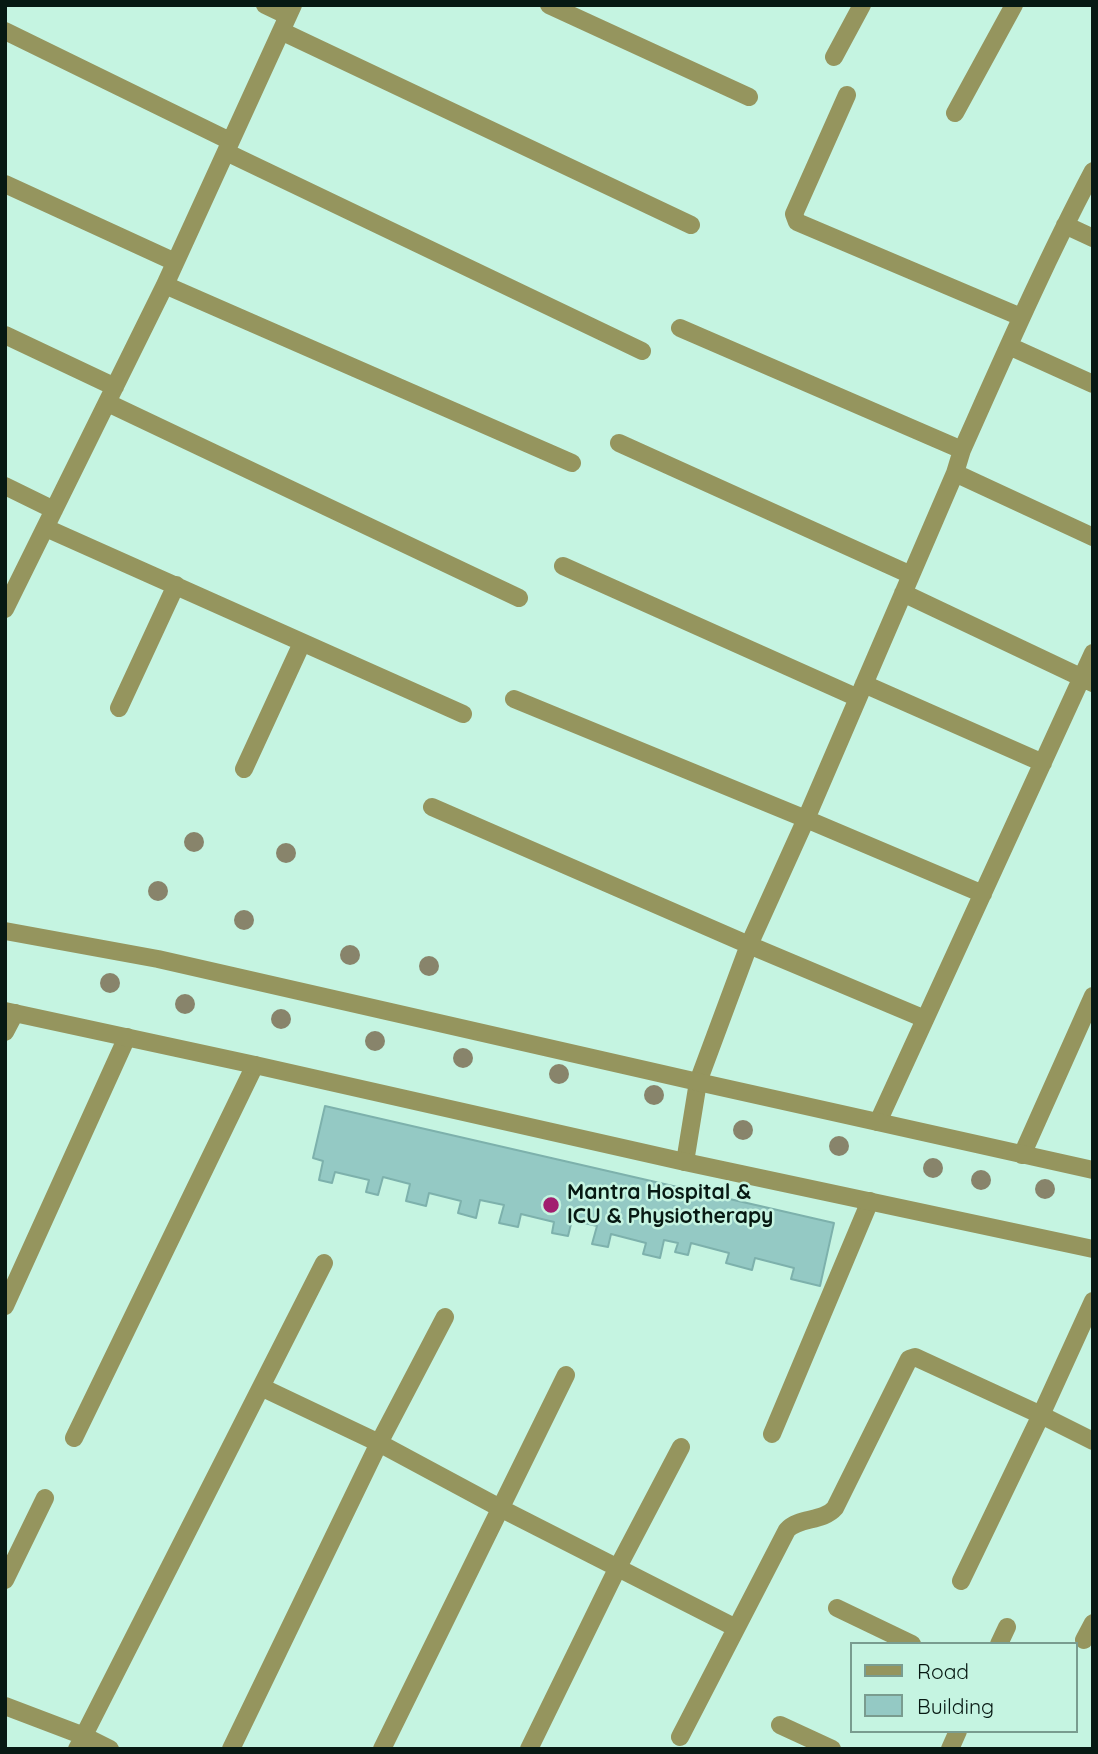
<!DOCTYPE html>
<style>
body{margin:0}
#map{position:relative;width:1098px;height:1754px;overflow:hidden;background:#c5f4e1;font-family:Quicksand,sans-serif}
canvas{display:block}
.frame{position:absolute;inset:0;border:7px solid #071913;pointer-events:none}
.legend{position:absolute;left:850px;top:1642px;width:228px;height:91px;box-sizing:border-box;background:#c5f4e1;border:2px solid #799c8f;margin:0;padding:9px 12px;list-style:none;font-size:21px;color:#071913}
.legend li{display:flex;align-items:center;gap:14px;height:35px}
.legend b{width:35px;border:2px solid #799c8f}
</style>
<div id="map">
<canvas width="1098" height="1754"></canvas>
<div class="frame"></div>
<ul class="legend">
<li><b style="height:9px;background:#95955e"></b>Road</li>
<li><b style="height:19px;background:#94c9c4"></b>Building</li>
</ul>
</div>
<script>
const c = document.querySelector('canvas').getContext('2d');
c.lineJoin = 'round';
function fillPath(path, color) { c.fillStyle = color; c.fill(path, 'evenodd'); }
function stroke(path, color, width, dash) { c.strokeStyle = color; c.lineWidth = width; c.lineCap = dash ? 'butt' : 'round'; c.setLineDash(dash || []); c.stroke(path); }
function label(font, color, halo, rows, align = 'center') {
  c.font = font + ' Quicksand,sans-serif'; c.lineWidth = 5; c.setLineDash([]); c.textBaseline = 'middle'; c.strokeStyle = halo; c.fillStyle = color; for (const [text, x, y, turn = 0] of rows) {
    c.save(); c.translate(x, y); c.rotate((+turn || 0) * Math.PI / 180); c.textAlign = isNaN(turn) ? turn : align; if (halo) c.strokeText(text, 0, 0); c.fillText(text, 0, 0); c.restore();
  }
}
const building = new Path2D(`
 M325 1106 834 1223 820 1286 791 1279 794 1268 755 1258 752 1270 726 1263 729 1253 691 1243 688 1255 675 1252 678 1243 664 1240 660 1258 643 1254 646 1243 611 1234 608 1247 592 1244 597 1226 572 1220 568 1236 552 1233 554 1222 521 1214 518 1227 499 1223 504 1205 480 1200 476 1218 458 1213 461 1201 429 1193 426 1206 406 1201 410 1184 383 1177 378 1195 366 1192 369 1180 335 1172 332 1183 319 1180 323 1161 313 1158Z`);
fillPath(building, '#94c9c4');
stroke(building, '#7db1ac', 2);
stroke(new Path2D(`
 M265 5 288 16
 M549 5 749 97
 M5 31 230 141
 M281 31 691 225
 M834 57 862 5
 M847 95 794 214 797 222 1021 317
 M955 113 1014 5
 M226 152 642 351
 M5 184 175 262
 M1065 225 1093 238
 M165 285 572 463
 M680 328 962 450
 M5 335 115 387
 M1009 346 1093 384
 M108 403 519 598
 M619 443 911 575
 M955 473 1093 537
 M5 486 54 510
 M46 528 463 714
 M563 566 858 698
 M903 593 1093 683
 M5 609 165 285 293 5
 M864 684 1043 763
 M514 699 806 819 983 894
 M119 708 176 585
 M244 769 302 643
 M432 807 749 945 925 1019
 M5 1032 15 1013
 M878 1122 1093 653
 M1022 1155 1093 996
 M685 1162 698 1082 749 945 806 819 955 473 962 450C1004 356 1045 262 1093 171
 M5 1306 127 1037
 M261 1387 379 1443 500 1508 736 1628
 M772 1434 870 1201
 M74 1438 255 1065
 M5 1580 45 1498
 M961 1581 1041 1415 1093 1301
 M837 1608 912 1644
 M1084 1640 1093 1623
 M999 1644 1007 1627
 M5 1706 84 1736 110 1749
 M780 1725 832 1749
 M680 1737 787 1530C799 1517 823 1522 835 1508L909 1359 915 1357 1041 1415 1093 1441
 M77 1749 324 1263
 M231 1749 379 1443 445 1317
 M382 1749 566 1375
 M529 1749 618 1567 681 1447
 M950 1749 958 1731`), '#95955e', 18);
stroke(new Path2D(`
 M5 931 158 959 698 1082 1093 1170
 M5 1011 255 1065 685 1162 1093 1249`), '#95955e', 18);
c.fillStyle = '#88846b';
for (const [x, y] of [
 [194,842],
 [286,853],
 [158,891],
 [244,920],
 [350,955],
 [429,966],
 [110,983],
 [185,1004],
 [281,1019],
 [375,1041],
 [463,1058],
 [559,1074],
 [654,1095],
 [743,1130],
 [839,1146],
 [933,1168],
 [981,1180],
 [1045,1189]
]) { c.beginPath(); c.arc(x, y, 10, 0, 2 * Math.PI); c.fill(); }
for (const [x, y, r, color] of [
 [551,1205,9,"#a11f6f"]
]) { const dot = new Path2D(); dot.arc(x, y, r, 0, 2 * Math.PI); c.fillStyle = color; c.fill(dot); stroke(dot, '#c5f4e1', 2.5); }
label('bold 21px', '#071913', '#c5f4e1', [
 ["Mantra Hospital &",567,1193],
 ["ICU & Physiotherapy",567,1217]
], 'left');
</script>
